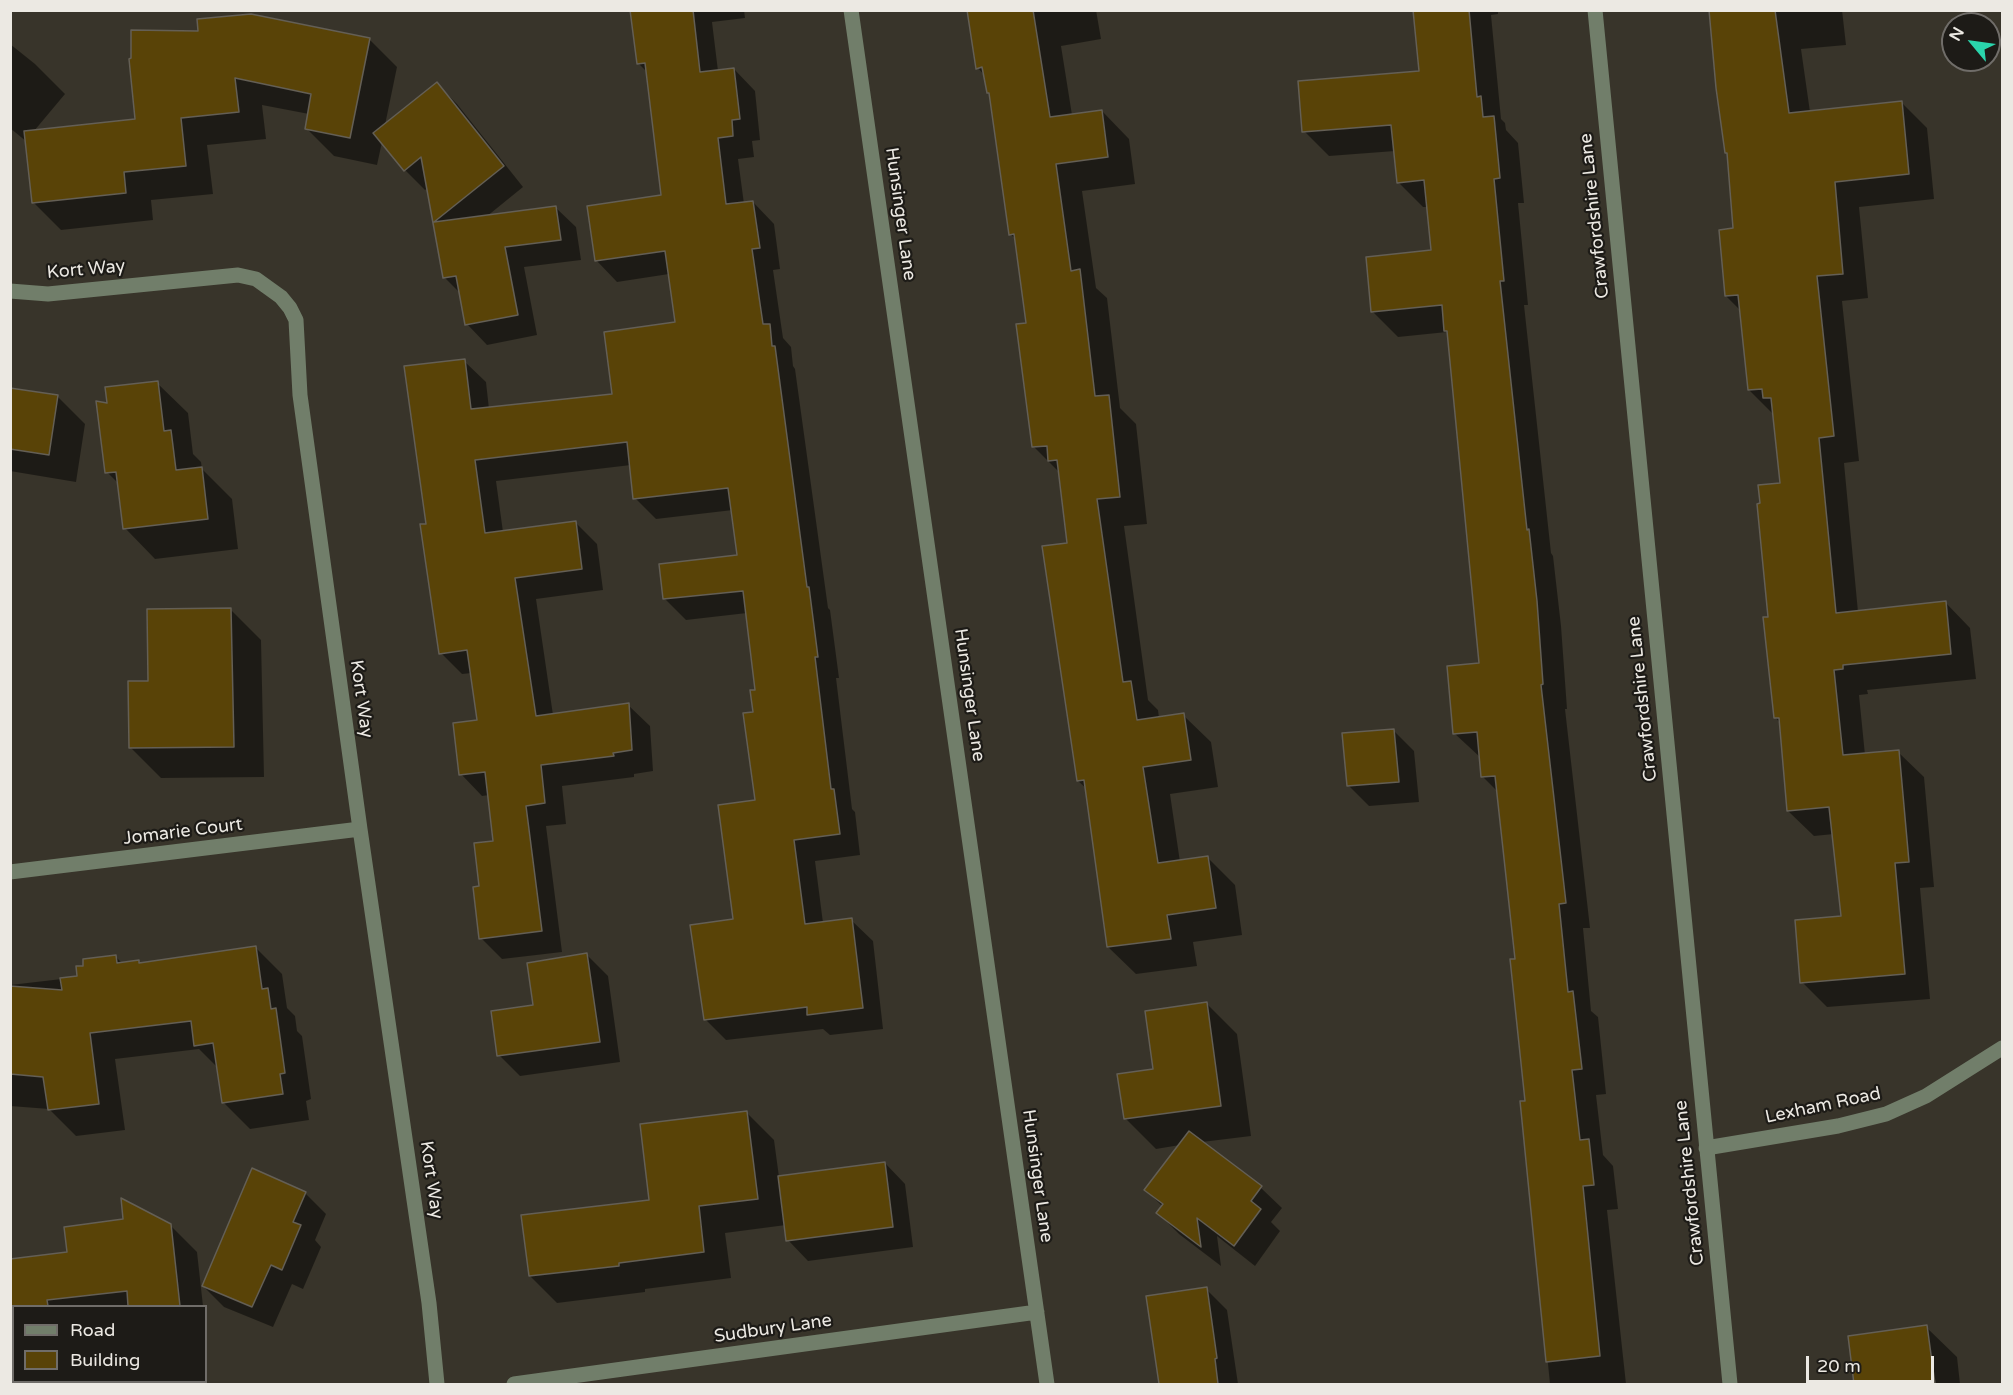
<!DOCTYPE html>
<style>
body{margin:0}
#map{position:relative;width:2013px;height:1395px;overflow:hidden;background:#38342a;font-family:"Varela Round",sans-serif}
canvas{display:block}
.frame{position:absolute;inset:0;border:12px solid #ece9e3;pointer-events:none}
.legend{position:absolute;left:12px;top:1305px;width:195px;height:78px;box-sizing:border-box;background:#1d1b17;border:2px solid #706d69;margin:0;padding:8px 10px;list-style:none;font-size:18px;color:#ece9e3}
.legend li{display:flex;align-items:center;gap:12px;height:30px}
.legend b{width:30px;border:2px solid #706d69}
.north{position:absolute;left:1941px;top:12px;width:60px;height:60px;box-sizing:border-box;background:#1d1b17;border:2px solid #706d69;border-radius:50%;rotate:299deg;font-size:16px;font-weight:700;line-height:24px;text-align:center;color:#ece9e3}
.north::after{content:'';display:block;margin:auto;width:21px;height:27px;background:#2ad5ac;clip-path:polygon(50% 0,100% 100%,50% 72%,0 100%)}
.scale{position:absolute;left:1806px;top:1356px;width:128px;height:27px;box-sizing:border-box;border:3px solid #ece9e3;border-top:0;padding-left:8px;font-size:18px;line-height:21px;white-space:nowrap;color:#ece9e3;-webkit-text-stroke:4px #1d1b17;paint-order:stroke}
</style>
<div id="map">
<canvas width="2013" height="1395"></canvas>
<div class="frame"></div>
<ul class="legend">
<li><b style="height:8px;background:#717e6a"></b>Road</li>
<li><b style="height:16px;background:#594307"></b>Building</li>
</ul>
<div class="north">N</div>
<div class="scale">20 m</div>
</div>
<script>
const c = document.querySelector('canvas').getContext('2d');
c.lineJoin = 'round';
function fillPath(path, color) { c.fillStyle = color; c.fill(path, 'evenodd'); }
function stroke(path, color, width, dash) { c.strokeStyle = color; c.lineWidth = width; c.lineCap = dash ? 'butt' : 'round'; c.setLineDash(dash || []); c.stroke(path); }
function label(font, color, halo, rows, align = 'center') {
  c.font = font + ' "Varela Round",sans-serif'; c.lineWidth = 4.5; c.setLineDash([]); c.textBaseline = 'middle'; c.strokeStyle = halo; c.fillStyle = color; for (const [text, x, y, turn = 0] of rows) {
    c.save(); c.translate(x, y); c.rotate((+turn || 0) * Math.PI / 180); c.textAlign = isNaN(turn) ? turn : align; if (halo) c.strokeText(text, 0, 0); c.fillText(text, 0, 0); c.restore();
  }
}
fillPath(new Path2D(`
 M632 10H744L745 18 712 22 718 71 734 69 755 91 760 140 752 141 754 157 738 159 744 204 753 202 774 224 780 269 773 270 783 338 791 347 793 366 795 369 828 608 830 610 839 678H836L852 809 855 812 860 855 815 861 823 923 851 920 873 941 883 1029 830 1035 823 1029 726 1040 705 1019 735 920 757 801 754 713 757 691 747 613 686 620 664 598 739 556 733 510 656 519 635 498 631 465 496 481 503 532 575 522 597 544 603 590 536 599 553 715 628 705 650 726 653 771 634 774V777L562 786 566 824 546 826 562 952 502 959 481 938V887L494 842 489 795 482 796 461 774 478 722 472 673 462 674 441 653 428 525 464 361 486 382 489 409 614 396 676 324 669 274 617 282 596 260 662 196 647 72 639 64Z
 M968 10H1096L1101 39 1061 46 1072 115 1102 111 1129 139 1135 184 1082 191 1096 288 1107 298 1120 408 1136 424 1147 524 1124 526 1148 700 1158 710 1159 718 1183 715 1211 742 1218 787 1170 794 1180 862 1208 858 1235 885 1242 935 1193 942 1197 966 1136 974 1108 947 1087 789 1078 781 1069 544 1061 474 1034 447 1028 325 1017 240 1010 234 990 94 985 76 978 68Z
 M1415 10H1498V14L1491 15 1501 119 1505 123 1506 130 1518 143 1524 203H1518L1528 305H1524L1551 553 1553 556 1561 626 1567 709H1565L1590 928H1583L1591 1011 1598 1017 1606 1094 1596 1095 1603 1155 1613 1166 1618 1209 1607 1210 1626 1384H1550L1522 1103 1527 1102 1517 960 1498 792 1482 776 1481 758 1454 733 1481 664 1449 334 1447 332 1398 337 1373 312 1433 252 1428 207H1423L1398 182 1395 151 1329 156 1304 131 1421 72Z
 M1710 10H1842L1846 45 1801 49 1810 112 1901 102 1927 128 1934 199 1859 207 1868 298 1842 301 1859 461 1844 463 1858 612 1945 602 1970 628 1976 679 1867 690 1868 694 1859 695 1865 755 1898 752 1924 777 1934 887 1920 888 1930 999 1827 1007 1802 982 1842 917 1834 834 1814 836 1788 811 1780 723 1775 717 1770 618 1781 484 1774 415 1749 390 1741 311 1726 296 1734 229 1729 155 1726 152Z
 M370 40 397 67 385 125 437 84 457 104 523 187 486 217 555 207 576 227 581 260 524 267 537 335 487 345 467 324 461 294 444 277 428 188 425 190 405 170 382 142 377 165 334 156 306 128 309 114 262 105 266 139 207 145 213 194 151 200 153 220 61 230 33 202 27 142 10 128V44L35 64 65 94 34 131 136 120 130 60Z
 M157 383 188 413 193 454 201 462 202 469 232 499 238 549 155 559 125 528 120 485 107 472 109 405Z
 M10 390 58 397 85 424 76 482 10 471Z
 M231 610 261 640 264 777 161 778 130 747 150 683Z
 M1393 730 1414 751 1419 802 1369 806 1349 786Z
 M255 947 282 974 287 1008 295 1016 297 1031 302 1036 311 1099 306 1101 309 1120 250 1129 223 1102 218 1068 199 1049 115 1059 125 1130 76 1136 49 1109 10 1106V985L79 977 116 957 123 964 139 962 141 964Z
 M587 955 608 976 620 1062 520 1076 499 1055 535 1006Z
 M1207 1004 1237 1034 1251 1136 1202 1142 1261 1188 1282 1208 1271 1222 1280 1231 1255 1266 1217 1236 1221 1266 1179 1234 1158 1213 1163 1207 1146 1190 1180 1145 1156 1149 1125 1118 1155 1070Z
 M747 1113 774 1140 779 1177 885 1163 905 1184 913 1247 808 1261 788 1240 786 1225 725 1233 731 1278 645 1289V1292L557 1303 530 1276 651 1201Z
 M305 1193 326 1214 315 1240 321 1247 303 1289 292 1284 273 1327 224 1307 203 1286Z
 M170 1225 197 1252 203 1306H14V1358H10V1260L69 1254Z
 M1206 1289 1227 1310 1238 1384H1160L1148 1297Z
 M1926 1327 1957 1357 1960 1384H1856L1849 1337Z`), '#0007');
const building = new Path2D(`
 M630 10H693L700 72 734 68 740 119 732 120 733 136 718 138 726 204 753 201 760 248 752 249 763 324H770L772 346H775L807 587H809L818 657H815L831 789H834L840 834 794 840 805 924 852 918 863 1008 807 1015V1007L704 1020 690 925 733 919 718 805 755 800 743 713 753 712 750 690H755L743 591 663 599 659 564 737 555 728 488 633 499 627 442 475 460 485 533 576 521 582 569 515 578 536 716 629 703 632 750 613 753 614 756 541 765 545 803 526 806 542 931 479 939 473 887 479 886 474 843 493 841 485 772 459 775 453 723 477 720 467 650 439 654 420 524H426L404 366 465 359 471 409 612 394 604 332 675 322 665 251 595 261 587 206 661 195 645 63 637 64Z
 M967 10H1033L1050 117 1102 110 1108 157 1056 164 1071 271 1080 269 1095 396 1109 395 1120 497 1097 499 1123 682 1131 681 1137 720 1184 713 1191 760 1143 767 1158 863 1208 856 1216 908 1167 915 1171 939 1107 947 1084 780 1077 781 1042 546 1067 543 1057 460 1048 461 1047 446 1032 447 1016 324 1026 323 1014 234 1009 235 989 93H987L982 67 976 69Z
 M1413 10H1469L1477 97 1481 96 1483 117 1494 116 1500 178 1494 179 1504 281H1500L1527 530 1529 529 1537 601 1543 684 1541 685 1566 903 1559 904 1568 992 1573 991 1582 1069 1572 1070 1580 1140 1589 1139 1594 1185 1583 1186 1600 1356 1546 1362 1520 1101H1525L1510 959H1515L1495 776 1481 777 1477 732 1453 734 1447 666 1479 663 1447 331H1444L1442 305 1371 312 1366 257 1431 250 1424 180 1397 183 1391 125 1302 132 1298 81 1419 71Z
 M1709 10H1775L1789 113 1902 101 1909 174 1835 182 1843 274 1817 276 1834 436 1819 438 1836 613 1946 601 1951 654 1843 665V669L1834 670 1843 755 1899 750 1909 862 1895 863 1905 974 1800 983 1795 920 1841 916 1829 807 1787 811 1779 718H1774L1763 617H1768L1757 504 1760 503 1758 485 1780 483 1771 398H1763L1762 389 1748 390 1738 295 1725 296 1719 230 1733 228 1727 153H1725L1716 88Z
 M251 14 370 38 350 138 305 129 311 94 235 78 239 112 181 118 186 166 124 172 126 193 32 203 24 131 135 119 129 59 131 58V30L198 31 197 19Z
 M437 82 504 166 434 222 556 206 561 240 505 247 518 315 465 325 456 276 443 278 421 157 404 171 373 133Z
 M158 381 164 431 171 430 176 470 202 467 208 519 123 529 116 472 105 473 96 401 107 403 105 387Z
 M10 388 58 395 49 455 10 449Z
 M231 608 234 747 129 748 128 681H148L147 609Z
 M1394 729 1399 782 1347 786 1342 733Z
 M256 946 262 989 268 988 271 1009 276 1008 285 1073 280 1074 283 1094 222 1103 213 1043 194 1046 191 1021 90 1033 99 1104 48 1110 43 1077 10 1074V986L62 990 60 978 77 976 76 966H83V959L116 955 117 963 139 960V963Z
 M587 953 600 1042 497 1056 491 1011 533 1005 527 963Z
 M1207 1002 1221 1106 1124 1119 1117 1074 1153 1069 1145 1011Z
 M747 1111 758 1199 699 1206 704 1252 619 1263V1266L529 1276 521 1215 649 1200 640 1124Z
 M1189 1131 1262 1186 1251 1201 1261 1209 1234 1246 1197 1218 1201 1247 1156 1213 1163 1204 1144 1190Z
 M885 1162 893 1227 786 1241 778 1176Z
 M252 1168 306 1192 293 1222 301 1225 282 1270 271 1265 252 1307 202 1286Z
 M121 1198 171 1224 180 1306H128L127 1291 47 1300 48 1306H10V1259L67 1252 64 1227 123 1219Z
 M1207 1287 1217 1358 1215 1359 1218 1384H1159L1146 1296Z
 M1927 1325 1935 1384H1854L1848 1336Z`);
fillPath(building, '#594307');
stroke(building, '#645f55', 1.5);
stroke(new Path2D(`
 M851 10 1047 1384
 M1595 10 1730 1384
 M10 291 48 294 238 275 256 279 281 297 290 308 296 320 300 395 360 829 429 1303 437 1384
 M10 872 360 829
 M1706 1148 1838 1126 1886 1114 1926 1096 2002 1048
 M514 1384 1037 1312`), '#717e6a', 15);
label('18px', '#ece9e3', '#1d1b17', [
 ["Hunsinger Lane",900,214,82],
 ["Crawfordshire Lane",1595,216,-96],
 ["Kort Way",86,270,-5],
 ["Hunsinger Lane",969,695,82],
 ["Kort Way",361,699,82],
 ["Crawfordshire Lane",1643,699,-96],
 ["Jomarie Court",183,832,-7],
 ["Lexham Road",1823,1106,-12],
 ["Hunsinger Lane",1037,1176,82],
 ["Kort Way",431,1180,82],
 ["Crawfordshire Lane",1690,1183,-96],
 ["Sudbury Lane",773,1329,-8]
]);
</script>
